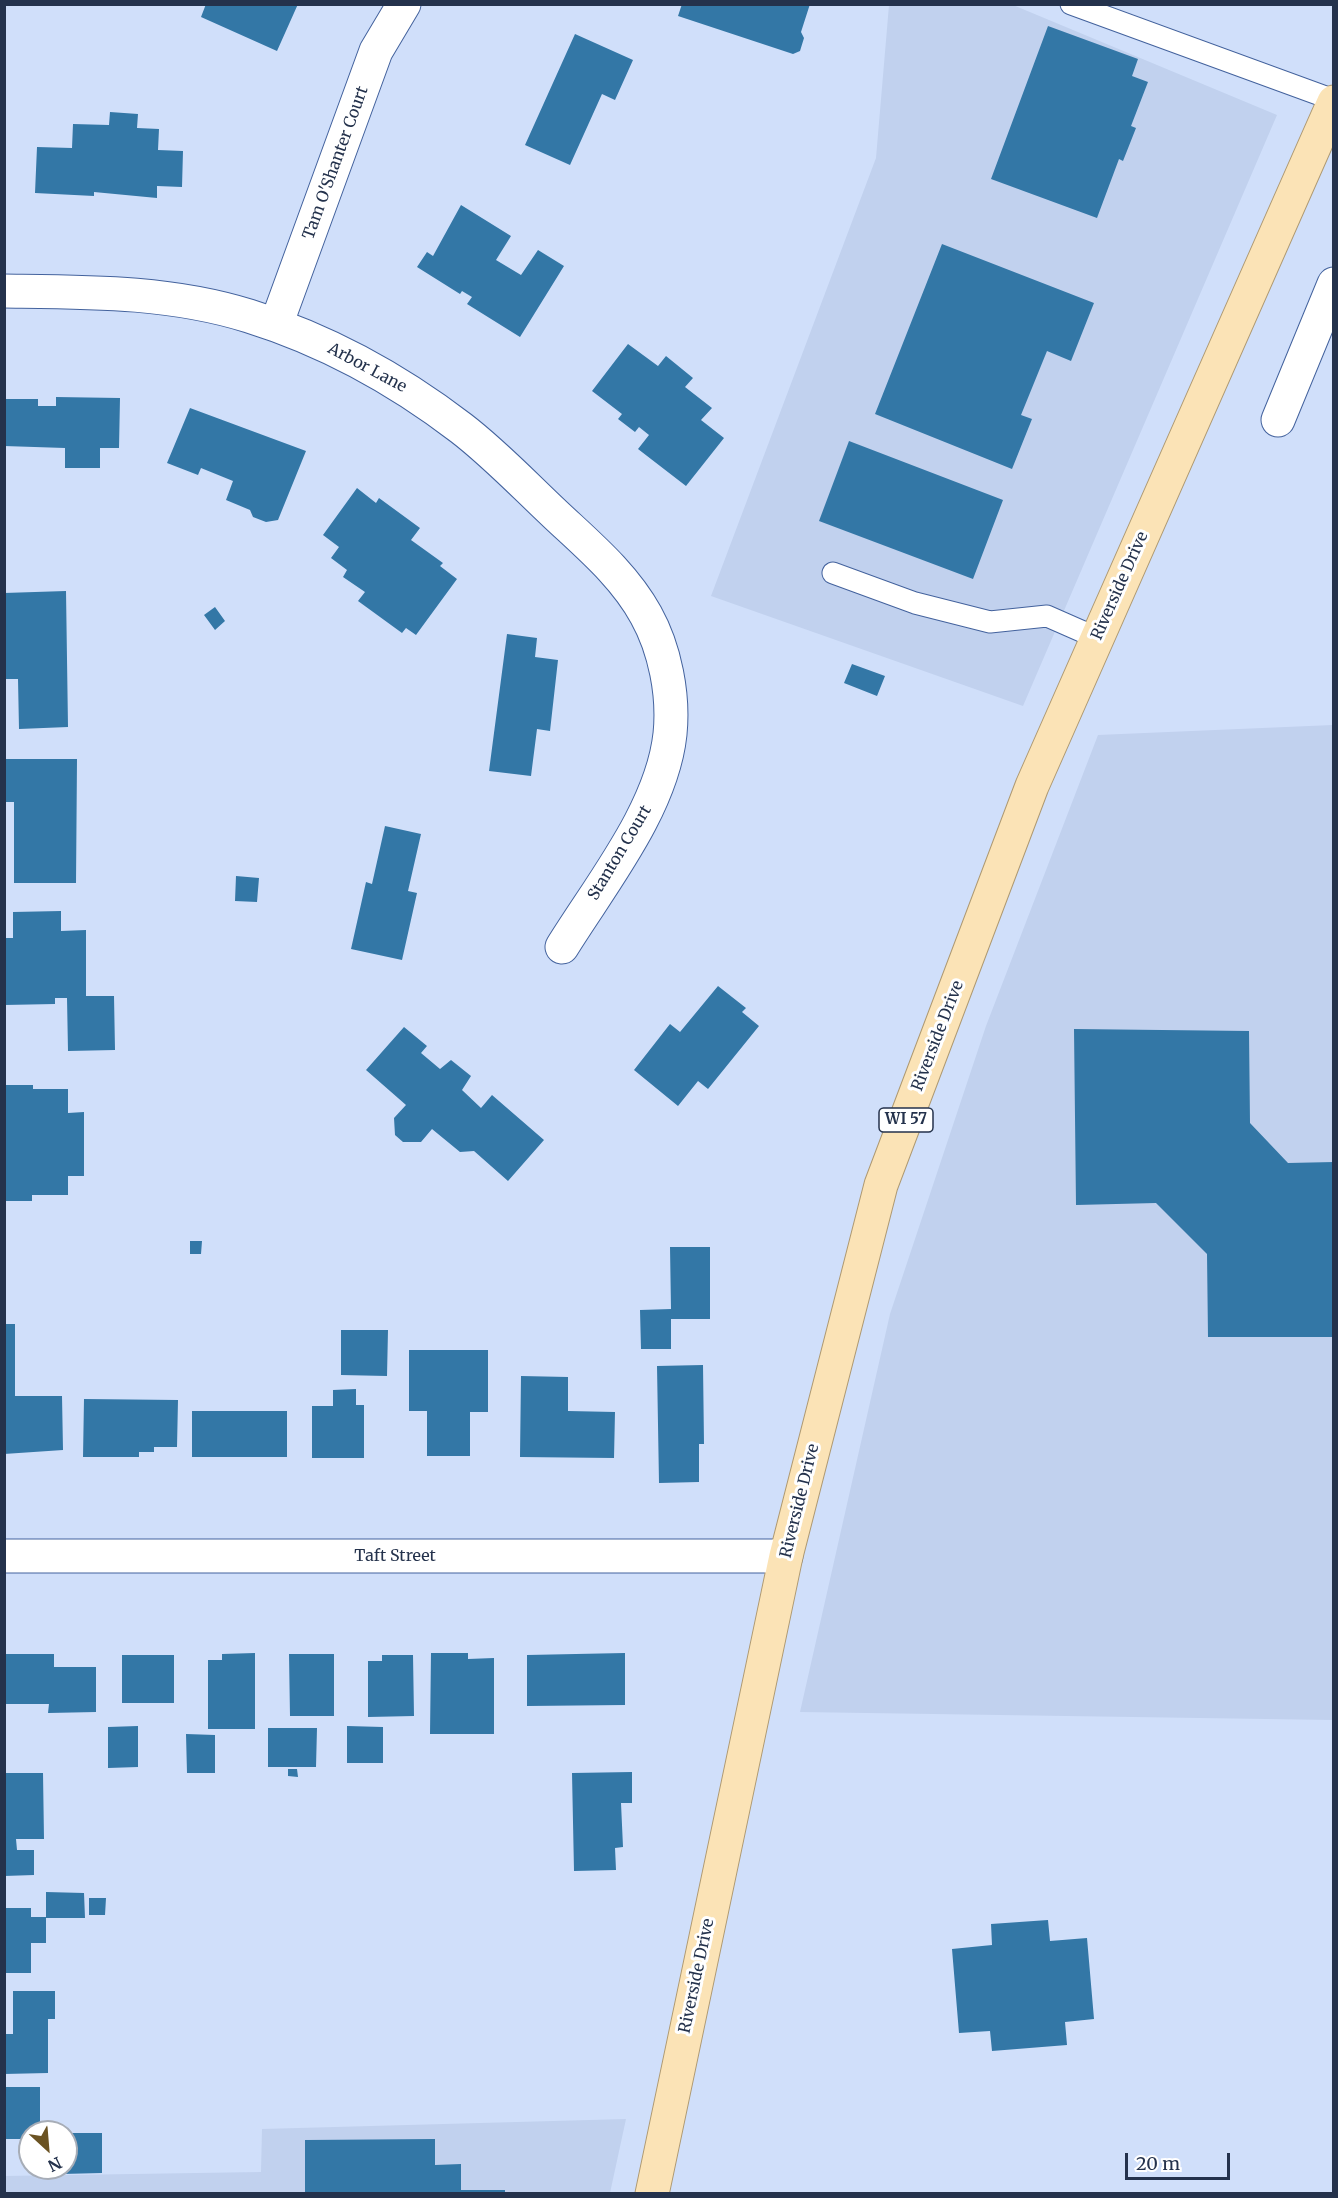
<!DOCTYPE html>
<style>
body{margin:0}
#map{position:relative;width:1338px;height:2198px;overflow:hidden;background:#d0dffa;font-family:Merriweather,serif}
canvas{display:block}
.frame{position:absolute;inset:0;border:6px solid #24324c;pointer-events:none}
.north{position:absolute;left:18px;top:2120px;width:60px;height:60px;box-sizing:border-box;background:#fff;border:2px solid #a7adb7;border-radius:50%;rotate:154deg;font-size:16px;font-weight:700;line-height:24px;text-align:center;color:#24324c}
.north::after{content:'';display:block;margin:auto;width:21px;height:27px;background:#6b5323;clip-path:polygon(50% 0,100% 100%,50% 72%,0 100%)}
.scale{position:absolute;left:1125px;top:2153px;width:105px;height:27px;box-sizing:border-box;border:3px solid #24324c;border-top:0;padding-left:8px;font-size:18px;line-height:21px;white-space:nowrap;color:#24324c;-webkit-text-stroke:4px #fff;paint-order:stroke}
</style>
<div id="map">
<canvas width="1338" height="2198"></canvas>
<div class="frame"></div>
<div class="north">N</div>
<div class="scale">20 m</div>
</div>
<script>
const c = document.querySelector('canvas').getContext('2d');
c.lineJoin = 'round';
function fillPath(path, color) { c.fillStyle = color; c.fill(path, 'evenodd'); }
function stroke(path, color, width, dash) { c.strokeStyle = color; c.lineWidth = width; c.lineCap = dash ? 'butt' : 'round'; c.setLineDash(dash || []); c.stroke(path); }
function label(font, color, halo, rows, align = 'center') {
  c.font = font + ' Merriweather,serif'; c.lineWidth = 6; c.setLineDash([]); c.textBaseline = 'middle'; c.strokeStyle = halo; c.fillStyle = color; for (const [text, x, y, turn = 0] of rows) {
    c.save(); c.translate(x, y); c.rotate((+turn || 0) * Math.PI / 180); c.textAlign = isNaN(turn) ? turn : align; if (halo) c.strokeText(text, 0, 0); c.fillText(text, 0, 0); c.restore();
  }
}
fillPath(new Path2D(`
 M889 5H1013L1277 115 1023 706 711 596 876 158Z
 M1333 725V1720L800 1712 890 1314 986 1026 1098 735Z
 M626 2119 610 2193 5 2194 4 2176 261 2172 262 2129Z`), '#c1d1ee');
fillPath(new Path2D(`
 M206 4H298L277 51 201 17Z
 M682 4H810L801 32 804 38 800 51 793 54 678 16Z
 M1048 26 1138 59 1132 76 1148 82 1131 126 1136 128 1123 161 1119 159 1097 218 991 179Z
 M575 34 633 60 615 100 602 94 570 165 525 145Z
 M110 112 138 114 137 128 159 129 158 150 183 151 182 187 157 186V198L94 192V196L35 193 37 147 72 148 73 124 109 125Z
 M461 205 511 236 496 260 521 275 538 250 564 266 520 337 467 304 472 297 462 291 460 294 417 267 427 252 433 256Z
 M942 244 1094 303 1071 361 1047 351 1021 415 1032 419 1012 469 875 414Z
 M628 344 658 366 666 356 693 378 685 387 712 408 701 420 724 438 686 486 638 449 649 435 639 427 635 432 618 419 622 414 592 391Z
 M56 397 120 398 119 448H100V468H65V448L4 446V399H38V406H56Z
 M190 408 306 451 278 520 266 522 253 517 250 510 226 500 233 481 201 468 198 475 167 463Z
 M849 441 1003 500 973 579 819 521Z
 M357 488 376 503 379 498 420 528 411 540 443 563 440 566 457 579 416 635 406 628 402 633 358 601 365 592 343 577 347 570 331 558 339 547 323 535Z
 M66 591 68 727 19 729 18 679H6L4 593Z
 M215 607 225 621 215 630 204 615Z
 M507 634 537 638 535 657 558 660 550 731 537 729 531 776 489 771Z
 M852 664 885 676 877 696 844 683Z
 M4 759H77L76 883H14V802H4Z
 M385 826 421 834 408 891 417 893 402 960 351 949 366 882 372 884Z
 M236 876 259 878 257 902 235 901Z
 M61 911V931L86 930V996H114L115 1050 68 1051 67 998H55V1004L4 1005V938H13V912Z
 M718 986 746 1008 742 1012 759 1026 708 1089 698 1081 678 1106 634 1070 670 1024 680 1032Z
 M404 1027 427 1046 421 1053 440 1069 451 1060 471 1076 462 1090 481 1108 492 1095 544 1140 508 1181 474 1151 460 1152 432 1129 421 1142H403L395 1135 394 1118 406 1105 366 1070Z
 M1074 1029 1249 1031 1250 1123 1288 1163 1334 1162V1337H1208L1207 1254 1156 1203 1076 1205Z
 M4 1085H33V1089H68V1113L84 1112V1176H68V1195H32V1201H4Z
 M190 1241H202L201 1254H190Z
 M670 1247H710V1319H671V1349H641L640 1310 671 1309Z
 M4 1324H15V1396H62L63 1450 4 1454Z
 M341 1330H388L387 1376 341 1375Z
 M409 1350H488V1412H470V1456H427V1411H409Z
 M703 1365 704 1444H699V1482L659 1483 657 1366Z
 M521 1376 568 1377V1411L615 1412 614 1458 520 1457Z
 M356 1389V1405H364V1458H312V1406H333V1390Z
 M84 1399 178 1400 177 1447H154V1452H139V1457H83Z
 M192 1411H287V1457H192Z
 M255 1653V1729H208V1660H222V1654Z
 M431 1653H468V1659L494 1658V1734H430Z
 M625 1653V1705L527 1706V1655Z
 M4 1654H54V1667H96V1712L48 1713 49 1704H4Z
 M289 1654H334V1716H290Z
 M122 1655H174V1703H122Z
 M382 1655H413L414 1716 368 1717V1661H382Z
 M138 1726V1767L108 1768V1727Z
 M347 1726 383 1727V1763H347Z
 M268 1728H317L316 1767H268Z
 M186 1734 215 1735V1773H187Z
 M288 1769H297L298 1777 288 1776Z
 M632 1772V1803H621L623 1847 615 1848 616 1870 574 1871 572 1773Z
 M4 1773H43L44 1839H16L17 1850H34V1875L4 1876Z
 M46 1892 84 1893 85 1918H46V1943H31V1973H4V1908H31V1917H46Z
 M89 1898H106L105 1915H89Z
 M1048 1920 1050 1941 1087 1938 1094 2019 1065 2022 1067 2045 992 2051 990 2031 959 2033 952 1949 992 1945 991 1924Z
 M13 1991H55V2019H48V2073L4 2074V2034H13Z
 M4 2087H40V2132H30V2139H4Z
 M66 2133H102V2173L62 2174V2168H66Z
 M435 2139V2165L461 2164V2190H505V2194H305V2140Z`), '#3377a6');
const service = new Path2D(`
 M1071 4 1334 100
 M833 573 915 603 990 622 1047 616 1097 638`);
const minor = new Path2D(`
 M4 291C87 292 169 291 249 316 326 340 397 379 461 428 495 454 525 486 556 515 589 546 624 575 646 615 665 649 674 695 670 734 662 809 601 884 562 947
 M276 325 376 51 404 4
 M1278 420 1334 284
 M4 1556H786`);
const primary = new Path2D(`
 M652 2194 786 1556 881 1185 1032 786 1334 102`);
stroke(service, '#43629d', 23);
stroke(minor, '#43629d', 35);
stroke(primary, '#ae9971', 35);
stroke(service, '#fff', 21);
stroke(minor, '#fff', 33);
stroke(primary, '#fbe3b6', 33);
for (const [x, y, w] of [
 [906,1120,54]
]) { const box = new Path2D(); box.roundRect(x - w / 2, y - 12, w, 24, 4.5); c.fillStyle = '#fff'; c.fill(box); stroke(box, '#24324c', 1.5); }
label('bold 15px', '#24324c', null, [
 ["WI 57",906,1120]
]);
label('16px', '#24324c', '#fff', [
 ["Tam O'Shanter Court",336,163,-70],
 ["Arbor Lane",367,368,28],
 ["Riverside Drive",1120,586,-66],
 ["Stanton Court",620,853,-59],
 ["Riverside Drive",938,1036,-69],
 ["Riverside Drive",800,1501,-76],
 ["Taft Street",395,1556],
 ["Riverside Drive",697,1976,-78]
]);
</script>
